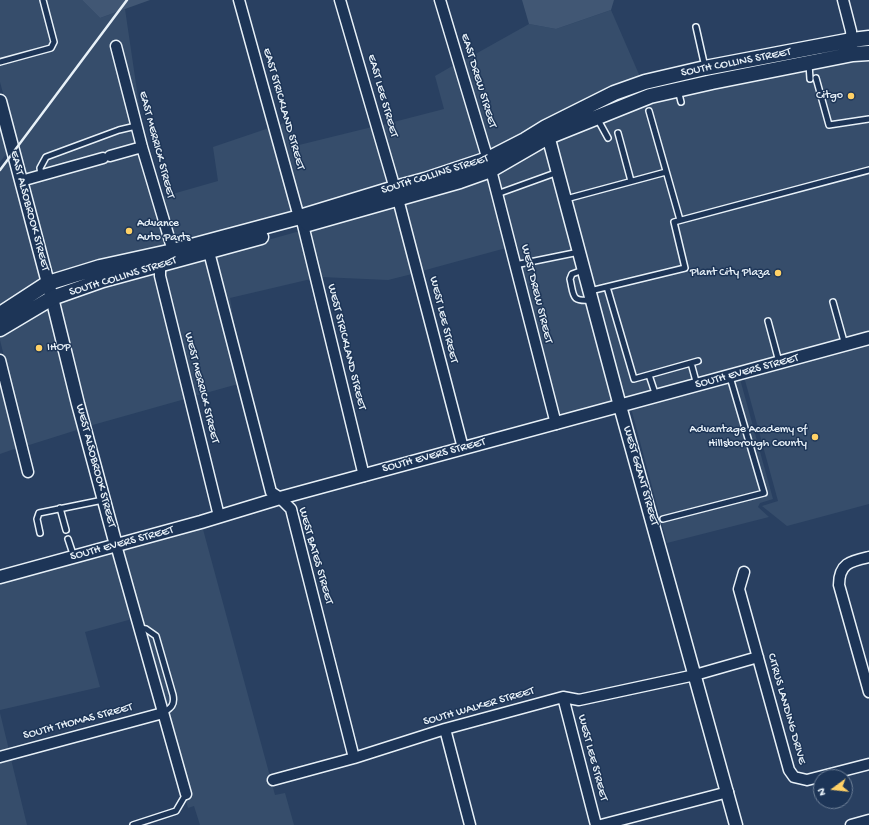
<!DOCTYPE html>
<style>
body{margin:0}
#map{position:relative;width:869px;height:825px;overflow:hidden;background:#294061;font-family:"Gochi Hand",sans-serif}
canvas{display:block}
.north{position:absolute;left:813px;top:769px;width:40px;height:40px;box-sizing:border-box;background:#1d3557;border:1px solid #6e8097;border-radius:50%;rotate:255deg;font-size:11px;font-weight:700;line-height:16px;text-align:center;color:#e8f1f8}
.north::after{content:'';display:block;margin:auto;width:14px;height:18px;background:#ffd166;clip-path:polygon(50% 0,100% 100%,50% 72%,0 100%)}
</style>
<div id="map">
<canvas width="869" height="825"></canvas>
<div class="north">N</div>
</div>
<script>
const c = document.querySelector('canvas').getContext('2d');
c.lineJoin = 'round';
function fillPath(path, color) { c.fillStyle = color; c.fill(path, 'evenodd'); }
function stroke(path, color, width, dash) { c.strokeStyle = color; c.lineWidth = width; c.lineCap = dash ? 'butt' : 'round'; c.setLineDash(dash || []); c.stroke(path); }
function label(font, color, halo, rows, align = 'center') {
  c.font = font + ' "Gochi Hand",sans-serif'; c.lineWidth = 3; c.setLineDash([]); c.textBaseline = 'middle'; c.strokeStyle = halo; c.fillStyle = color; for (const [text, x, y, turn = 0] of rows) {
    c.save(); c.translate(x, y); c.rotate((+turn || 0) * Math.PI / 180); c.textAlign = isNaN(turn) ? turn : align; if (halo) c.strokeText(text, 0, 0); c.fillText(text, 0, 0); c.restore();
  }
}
fillPath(new Path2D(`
 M0 0H82L100 18 125 9 141 118 147 149 120 40 110 43 136 144 25 175 0 82Z
 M611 10 641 79 491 153 463 61 529 24 556 29Z
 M869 57V334L624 401 554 140 651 100Z
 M454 65 482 156 398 182 382 125 444 109 435 76Z
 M288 121 299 145 372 127 389 185 303 211 279 125Z
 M0 126 7 153 0 162Z
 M269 128 293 214 176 245 162 197 218 181 213 147Z
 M545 144 614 403 560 418 517 245H515L497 172Z
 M138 152 167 248 52 278 27 184Z
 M10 156 43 282 0 308V168Z
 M487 176 506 248 422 271 404 202Z
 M394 205 412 274 388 280 321 277 309 228Z
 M300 231 311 279 230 298 237 341 214 255Z
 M205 257 238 384 195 396 165 276V269Z
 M155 271 185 399 89 426 58 301Z
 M49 305 80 429 26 446 0 340V334Z
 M869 338V504L787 526 762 506 778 501 743 373Z
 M740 379 773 499 760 503 758 507 769 517 667 543 631 408Z
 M0 381 17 448 0 454Z
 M201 522 275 795 285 793 294 825H200L194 806 188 808 116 545Z
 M113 553 132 619 85 632 100 687 0 710V584Z
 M0 713 9 750 1 753 0 750Z
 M11 759 27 825H0V762Z`), '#364d6b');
fillPath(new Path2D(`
 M82 0H150L100 18Z
 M522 0H614L611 10 556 29 529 24Z`), '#415774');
const service = new Path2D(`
 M696 27 705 67
 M0 62 51 48 54 42 43 0
 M809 64 810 79
 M816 78 829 125 869 119
 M678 90 681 102
 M649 111 680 220
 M597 118 608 138
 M618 133 631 181
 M41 175 40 168 46 157 119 130 136 126
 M497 194 558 172
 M566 199 666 172
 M515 265 579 252
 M583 270 572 274 570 279C574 296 571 302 591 300
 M607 287 634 379 698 361
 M590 291 685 268 674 222 869 170
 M833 302 845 345
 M768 321 779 362
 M691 363 697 385
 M649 375 656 396
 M60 508 66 530
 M663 519 764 493 730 377
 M40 533 37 519 39 513 103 500
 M68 539 74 557
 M140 628 146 629 156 636 173 695C175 705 171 708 163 713
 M133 825 176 811 186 794`);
const minor = new Path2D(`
 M239 0 297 210 303 225 364 476
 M340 0 398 199 463 448
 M440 0 491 170 556 424
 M843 0 851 31 852 46
 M116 46 142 147 173 251
 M110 156 142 147
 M21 181 103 158
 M209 252 271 492 280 498 291 509 354 758
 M160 265V276L219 516
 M0 360 28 472
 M116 545 186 794
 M869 557C851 561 839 563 839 585L869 692
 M744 572 739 589 789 770 794 777 807 780 869 764
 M563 697 596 825
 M445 729 470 825
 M0 757 163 713
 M273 780 354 758 445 729 563 697 579 700 695 675 758 657
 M601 825 728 792
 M851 825 869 820`);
const tertiary = new Path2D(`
 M0 101 52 298 78 404 116 545
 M546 128 620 406 736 825
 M0 577 201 522 280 498 869 338`);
const secondary = new Path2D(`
 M308 224 460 181 491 170 548 137 650 96 712 82 853 54 869 53
 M0 314 48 283 100 267 173 251 300 217 395 188 425 180 488 159 525 140 546 127 614 93 645 82 705 68 852 40 869 38
 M0 329 52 298 103 280 261 237`);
stroke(service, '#e8f1f8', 8);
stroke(minor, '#e8f1f8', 13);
stroke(tertiary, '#e8f1f8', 15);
stroke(secondary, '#e8f1f8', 17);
stroke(service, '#1d3557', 5);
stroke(minor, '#1d3557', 10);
stroke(tertiary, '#1d3557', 12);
stroke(secondary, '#1d3557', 14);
stroke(new Path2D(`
 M0 170 127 0`), '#e8f1f8', 2.5);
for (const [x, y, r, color] of [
 [851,96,4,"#ffd166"],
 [129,231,4,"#ffd166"],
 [778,273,4,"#ffd166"],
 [39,348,4,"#ffd166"],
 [815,437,4,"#ffd166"]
]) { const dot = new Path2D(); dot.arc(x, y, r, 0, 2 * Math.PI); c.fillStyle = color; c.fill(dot); stroke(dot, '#1d3557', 1.5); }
label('12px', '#e8f1f8', '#1d3557', [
 ["SOUTH COLLINS STREET",736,63,-11],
 ["EAST DREW STREET",478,81,73],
 ["EAST LEE STREET",382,96,74],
 ["EAST STRICKLAND STREET",283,109,74],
 ["EAST MERRICK STREET",156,145,75],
 ["SOUTH COLLINS STREET",435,175,-17],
 ["EAST ALSOBROOK STREET",29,211,75],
 ["SOUTH COLLINS STREET",123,277,-17],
 ["WEST DREW STREET",536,294,76],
 ["WEST LEE STREET",443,320,76],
 ["WEST STRICKLAND STREET",346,347,76],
 ["SOUTH EVERS STREET",747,372,-15],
 ["WEST MERRICK STREET",201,388,76],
 ["SOUTH EVERS STREET",434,456,-15],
 ["WEST ALSOBROOK STREET",95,466,75],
 ["WEST GRANT STREET",640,476,74],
 ["SOUTH EVERS STREET",122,544,-15],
 ["WEST BATES STREET",315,556,74],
 ["SOUTH WALKER STREET",479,707,-16],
 ["CITRUS LANDING DRIVE",786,709,74],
 ["SOUTH THOMAS STREET",78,722,-15],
 ["WEST LEE STREET",592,758,75]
]);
label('12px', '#e8f1f8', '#1d3557', [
 ["Citgo",843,96],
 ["Advance",137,224,"left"],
 ["Auto Parts",137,238,"left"],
 ["Plant City Plaza",770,273],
 ["IHOP",47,348,"left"],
 ["Advantage Academy of",807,430],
 ["Hillsborough County",807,444]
], 'right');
</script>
